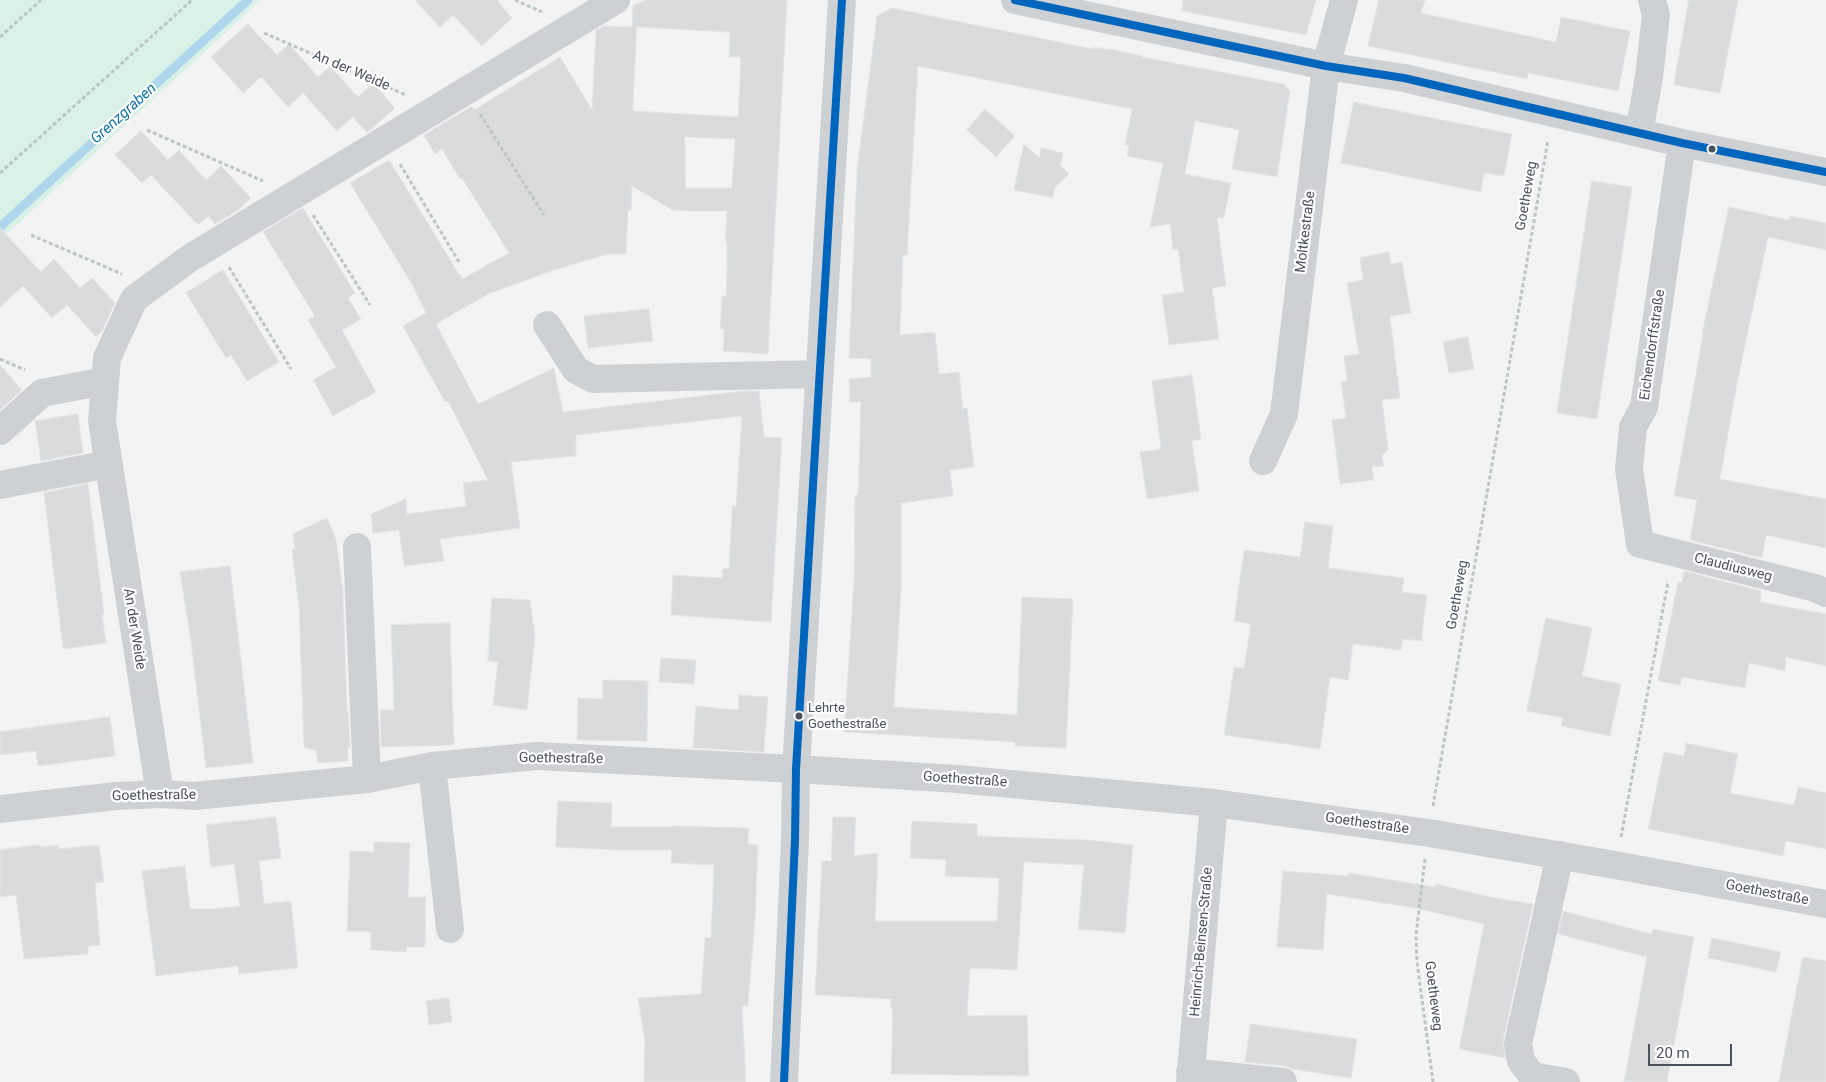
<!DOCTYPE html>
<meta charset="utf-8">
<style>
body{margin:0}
#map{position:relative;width:1826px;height:1082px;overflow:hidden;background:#f3f3f3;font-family:Roboto,sans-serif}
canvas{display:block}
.scale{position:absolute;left:1648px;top:1044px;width:84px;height:22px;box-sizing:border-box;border:2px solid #4a525f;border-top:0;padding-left:6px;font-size:15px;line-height:18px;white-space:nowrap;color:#4a525f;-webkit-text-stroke:4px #fff;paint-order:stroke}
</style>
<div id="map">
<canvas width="1826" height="1082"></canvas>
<div class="scale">20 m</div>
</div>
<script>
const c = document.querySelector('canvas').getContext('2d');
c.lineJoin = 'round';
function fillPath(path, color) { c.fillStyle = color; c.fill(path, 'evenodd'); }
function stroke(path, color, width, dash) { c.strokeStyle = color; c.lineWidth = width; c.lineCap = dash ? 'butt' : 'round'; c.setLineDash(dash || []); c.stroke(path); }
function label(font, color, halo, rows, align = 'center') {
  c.font = font + ' Roboto,sans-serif'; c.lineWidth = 4.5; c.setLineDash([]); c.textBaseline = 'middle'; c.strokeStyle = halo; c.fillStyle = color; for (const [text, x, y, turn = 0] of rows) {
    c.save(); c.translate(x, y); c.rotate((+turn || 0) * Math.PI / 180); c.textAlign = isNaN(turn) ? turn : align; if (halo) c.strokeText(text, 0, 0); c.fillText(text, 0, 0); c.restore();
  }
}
fillPath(new Path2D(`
 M0 0H261L0 240Z`), '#d9f1e6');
stroke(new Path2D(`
 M0 227 248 0`), '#aed7ed', 9);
const building = new Path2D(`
 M415 0H497L512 18 482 46 453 15 440 27Z
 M646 0H787L768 354 723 351 724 329H720L722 296 726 297 727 268V241H725L727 211H689L672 210 632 186 631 210H628L626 254H608L554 270 488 294 436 324 478 404 554 368 563 412 743 391H759L764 437 782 438 771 622 671 615 673 575 722 578 723 568 729 569 732 506H736L742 416 576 435V456L511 462 520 528 440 539 444 561 404 566 399 530 373 533 371 514 406 499 407 514 466 506 463 483 488 480 448 401 445 402 403 326 426 313 413 286 350 183 389 160 462 279 509 253 462 178 460 179 442 149 435 154 424 135 472 106 474 110 560 57 592 110 596 30 604 26 632 27 633 6ZM637 27 730 32 729 57H741L738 117 633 111ZM685 137 735 139 732 188H686Z
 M1183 0H1316L1306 35 1182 11Z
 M1379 0H1425L1421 13 1556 42 1561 17 1630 31 1618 91 1528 73 1527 79 1368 46Z
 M1689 0H1738L1720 93 1674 85Z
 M892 8 1093 49 1094 47 1110 50V49L1143 56 1142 57 1284 84 1290 92 1277 177 1232 169 1239 130 1195 121 1185 174 1231 183 1224 217 1217 218 1226 286 1212 288 1219 339 1169 345 1162 295 1184 292 1178 249 1173 250 1170 224 1150 227 1163 163 1127 156 1129 146 1125 145 1132 109 918 66 907 255H903L900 335 935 332 939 374 959 372 963 409 967 408 974 467 950 470 953 496 901 503V590L894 707 1017 715 1022 597 1073 599 1066 748 1015 746V742L844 732 854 581 855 495H858L861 402H850L849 379 871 377V359L849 358 857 170 877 16Z
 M248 24 277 55 289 44 318 77 330 66 358 97 373 83 395 108 367 133 353 117 337 131 303 93 288 107 261 77 243 93 211 57Z
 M1354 102 1512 134 1504 176 1484 173 1481 192 1341 163Z
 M985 109 1015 136 996 157 967 130Z
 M141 131 168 160 179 150 206 180 221 166 251 198 237 211 215 224 208 216 198 225 151 175 142 183 115 155Z
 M1024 144 1039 158 1041 148 1063 153 1060 165 1069 174 1055 187 1053 198 1014 190Z
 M1592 181 1632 187 1597 419 1557 413Z
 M1729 207 1789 220 1790 216 1826 223V250L1768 237 1738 378 1720 479 1826 499V548L1766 535 1762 558 1690 540 1697 500 1674 496 1703 335H1702Z
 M303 208 355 293 348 298 361 319 342 330 376 392 333 416 313 380 336 367 308 320 315 316 263 232Z
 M0 228 41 272 54 259 80 288 92 278 115 303 102 331 96 337 67 305 52 318 23 286 0 307Z
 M1389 252 1391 264 1402 262 1411 313 1390 316 1400 398 1382 400 1388 449 1382 456 1384 466 1372 467 1374 480 1340 484 1332 420 1346 418 1341 381H1347L1344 356 1359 354 1347 283 1363 280 1360 258Z
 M223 270 279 362 247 381 231 355 226 358 186 293Z
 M649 309 653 341 588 348 584 316Z
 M1468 337 1474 369 1449 373 1443 342Z
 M0 365 22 390 0 410Z
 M1192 375 1201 439 1192 441 1199 491 1147 499 1140 452 1161 449 1152 381Z
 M78 414 83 453 41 461 35 421Z
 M88 484 104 614 102 615 106 643 63 649 44 493Z
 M327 518 336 539 343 591 347 711H348L350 748H348V761L318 763 316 751 304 747 299 607 292 550 295 549 293 534Z
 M1305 522 1333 526 1328 568 1404 578 1402 592 1427 595 1421 641 1403 639 1401 650 1353 644 1348 680 1330 677 1320 749 1224 735 1234 667 1244 668 1251 624 1234 621 1244 550 1300 557Z
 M230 566 253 763 206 768 191 642 180 572Z
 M1684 571 1761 591 1760 602 1826 614V666L1786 657 1785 671 1749 663 1745 688 1682 677 1680 685 1658 681 1678 582 1682 583Z
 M492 598 530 600 535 638 527 710 493 705 498 662 488 661Z
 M1546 618 1592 628 1582 676 1621 684 1610 736 1561 726 1563 718 1527 711Z
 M450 623 454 745 381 747 380 710H394L391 625Z
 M661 658 696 660 694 684 659 682Z
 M603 680 648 681 647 741 577 740 578 698 603 699Z
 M739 695 768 697 764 752 693 748 696 706 738 710Z
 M110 717 115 756 38 766 36 751 0 755V732Z
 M1686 743 1738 754 1730 793 1794 805 1798 787 1826 793V849L1786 841 1783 856 1648 829 1664 752 1684 756Z
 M558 801 612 803 611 827H672L673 826 749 828 748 844 758 845 755 919 748 1006H742L746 1082H644L645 1042 638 998 701 994 705 938H711L714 865 671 863 672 850H618L556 847Z
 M276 817 281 858 259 861 264 904 291 901 298 968 239 974 238 966 156 976 142 871 185 866 190 909H214L240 906 234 864 211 867 206 825Z
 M833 817H856L854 856 878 853 875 921H997L999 878 945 876 946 860 910 858 912 821 977 824V836L1087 840 1133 845 1125 933 1078 929 1084 865 1024 862 1017 970 970 968 967 1016 1027 1015 1029 1076 891 1074 893 1009H891V999L815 995 822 861H831Z
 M374 842 410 843 408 897H426L425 947H407L406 952 371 950V932L347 931 350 851 374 852Z
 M39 845 40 847 58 845V849L99 845 104 882 95 883 100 945 88 946V954L24 959 16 895 0 897V850Z
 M1283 871 1348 876V873L1435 887 1436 884 1490 897 1533 904 1503 1041 1505 1058 1459 1049 1484 924 1415 908 1327 894 1323 950 1277 947Z
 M1563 911 1652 934 1653 929 1694 937 1667 1082H1624L1647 957 1558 934Z
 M1712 938 1781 952 1776 972 1708 958Z
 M1803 957 1826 961V1082H1779Z
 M449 998 452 1022 429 1025 426 1001Z
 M1251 1024 1357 1039 1351 1078 1292 1069 1285 1066 1245 1062Z`);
fillPath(building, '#dadbdd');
stroke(building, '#e4e5e6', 1);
stroke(new Path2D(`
 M515 0 542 12
 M264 33 406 95
 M0 37 41 0
 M480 114 544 215
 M147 130 263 181
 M400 164 459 262
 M0 173 192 0
 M313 215 370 305
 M31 235 122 274
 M229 267 291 369
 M0 359 25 370
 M1433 806 1548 140
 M1621 837 1668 582 1667 581
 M1425 859 1416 935 1417 962 1433 1082`), '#bcc7c5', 3, [4, 2.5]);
stroke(new Path2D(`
 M1015 0 1326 66 1404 78 1682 143 1826 172
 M1639 133 1649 77 1656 15 1652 0
 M1682 143 1644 407 1633 427 1629 469 1640 544 1815 588 1826 593
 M547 325 576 370 593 379 819 374
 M0 431 42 393 105 381
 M1263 461 1284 414 1326 66 1344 0
 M0 485 109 464
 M357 547 367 779
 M432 766 450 929
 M160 794 102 421 107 358 134 299 190 258 616 0
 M0 809 116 796 160 794 194 796 367 779 432 766 537 756 796 769 957 779 1214 803 1429 833 1615 865 1826 904
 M1560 855 1518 1044 1521 1061 1532 1076 1566 1082
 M1190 1072 1283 1082
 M784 1082 795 840 796 769 842 0
 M1190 1082 1214 803`), '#ced1d4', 28);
stroke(new Path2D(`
 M1015 0 1326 66 1404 78 1682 143 1826 172
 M784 1082 795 840 796 769 842 0`), '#0065bd', 8);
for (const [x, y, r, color] of [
 [1712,149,4.5,"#4a525f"],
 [799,716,4.5,"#4a525f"]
]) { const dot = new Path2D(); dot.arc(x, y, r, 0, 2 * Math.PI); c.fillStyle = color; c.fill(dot); stroke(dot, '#fff', 2); }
label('13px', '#4a525f', '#fff', [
 ["Lehrte",808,709],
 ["Goethestraße",808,725]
], 'left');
label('14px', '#4a525f', '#fff', [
 ["An der Weide",351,71,23],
 ["Goetheweg",1527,196,-80],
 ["Moltkestraße",1306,232,-83],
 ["Eichendorffstraße",1653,345,-82],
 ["Claudiusweg",1733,568,14],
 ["Goetheweg",1458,595,-80],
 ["An der Weide",134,629,81],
 ["Goethestraße",561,759,1],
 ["Goethestraße",965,780,4],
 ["Goethestraße",154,796,-1],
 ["Goethestraße",1367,824,8],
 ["Goethestraße",1767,893,11],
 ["Heinrich-Beinsen-Straße",1202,942,-85],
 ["Goetheweg",1433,996,83]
]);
label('italic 15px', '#0f74ad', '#fff', [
 ["Grenzgraben",124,114,-42]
]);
</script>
